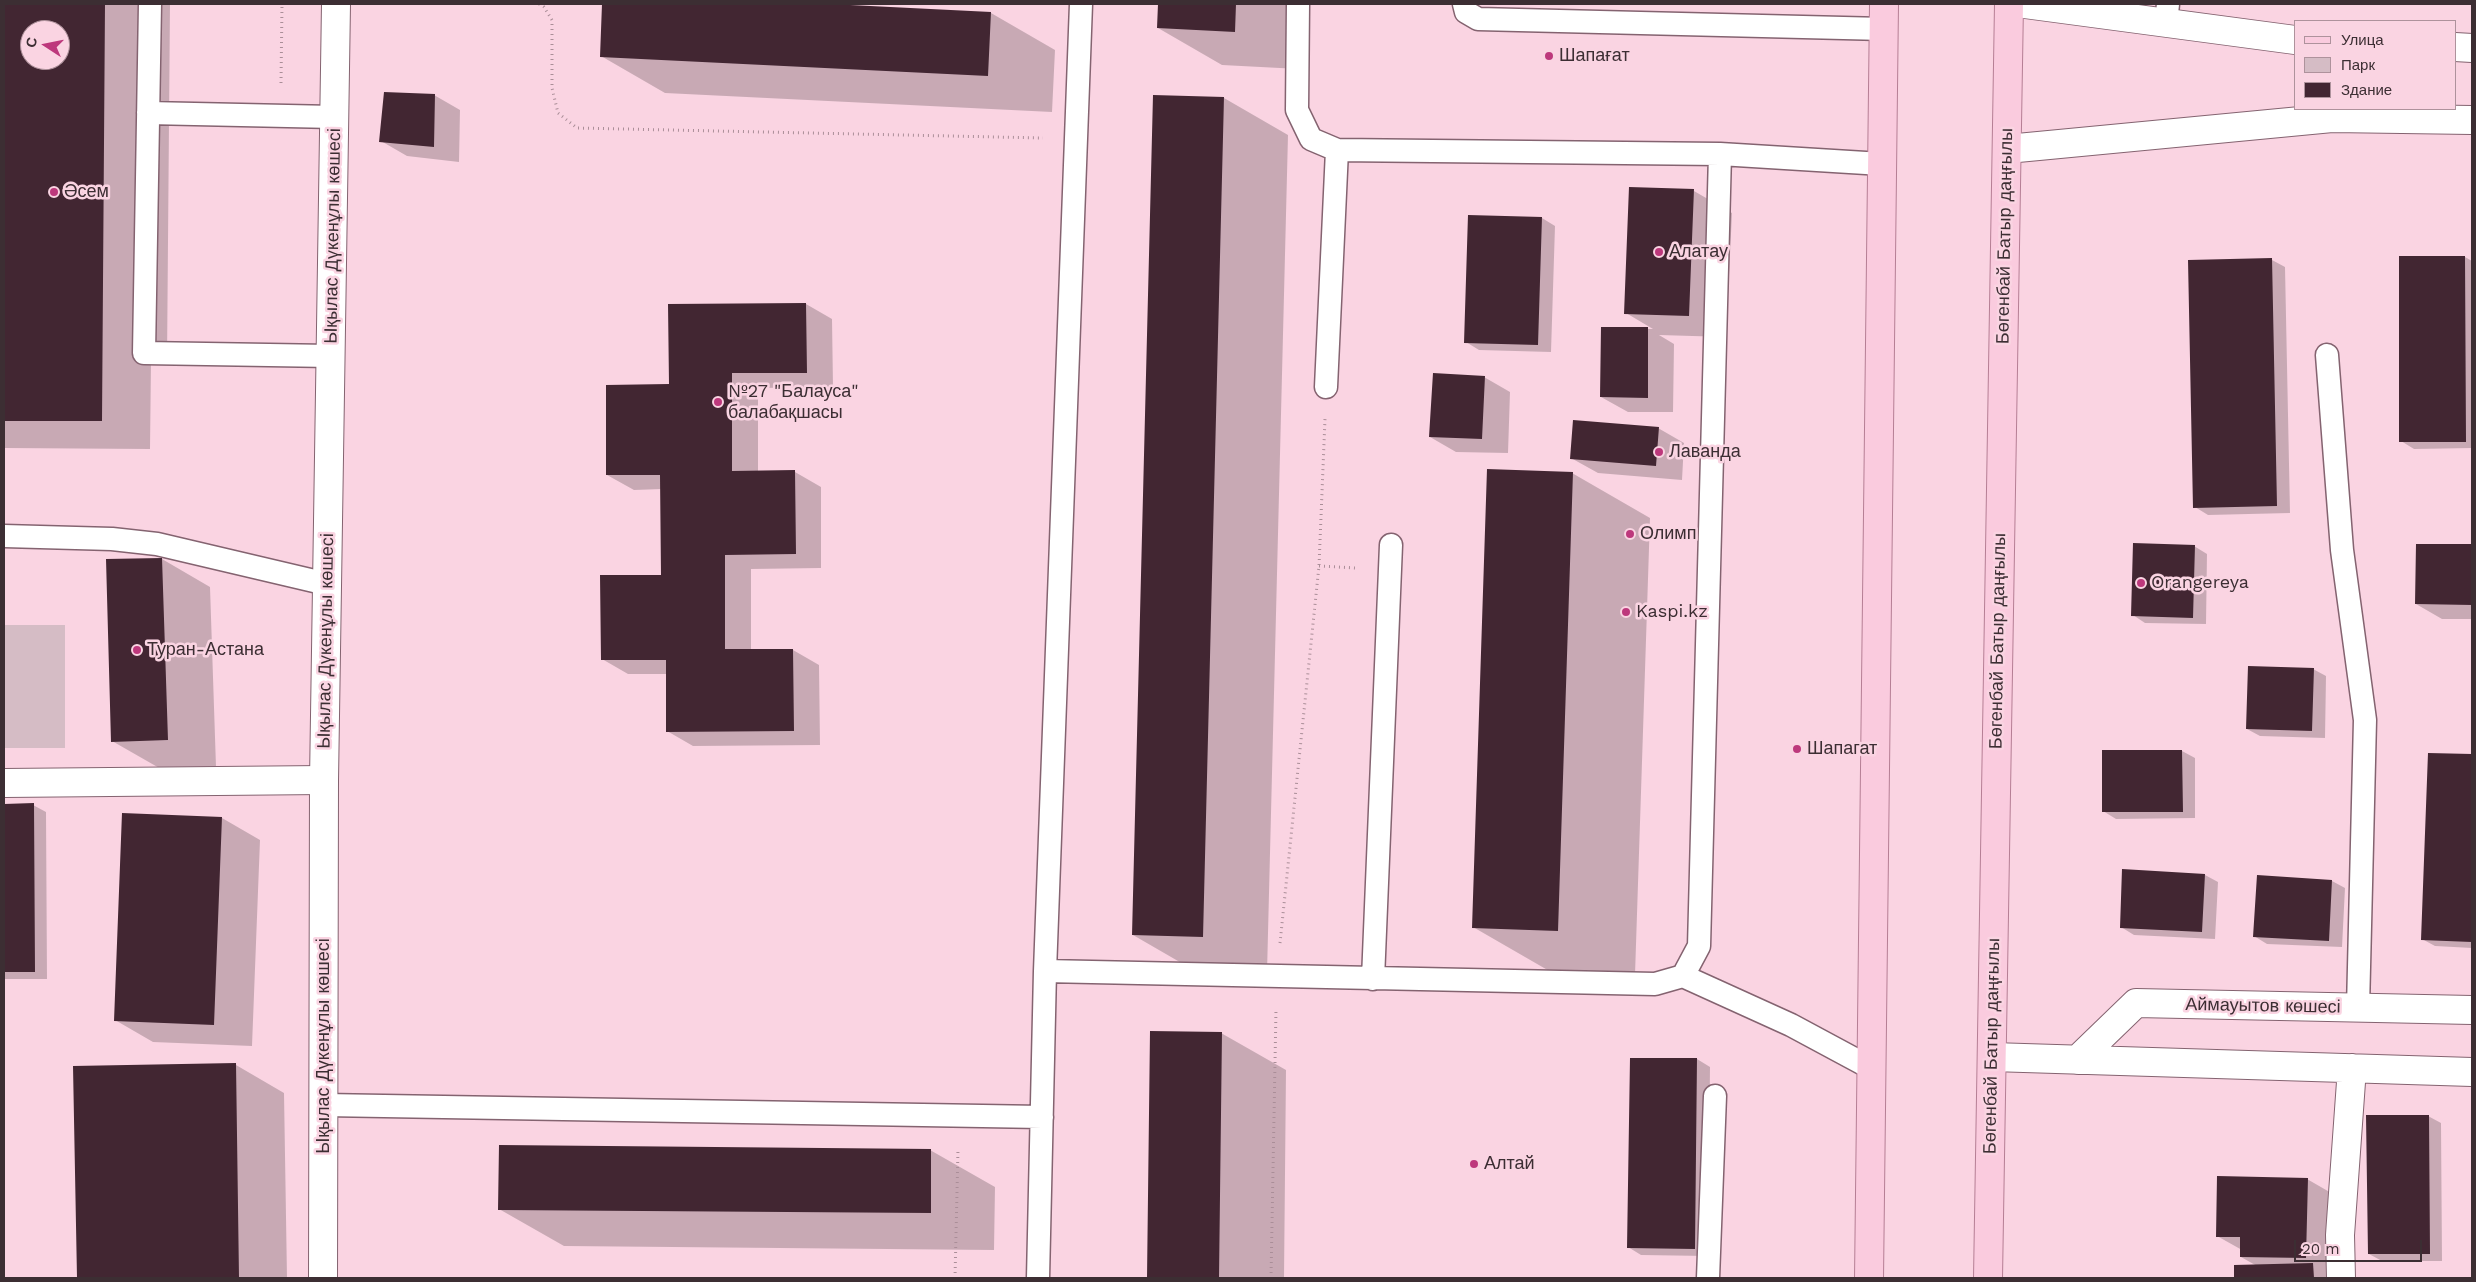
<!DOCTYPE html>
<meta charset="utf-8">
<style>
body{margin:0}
#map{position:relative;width:2476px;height:1282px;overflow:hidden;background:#fad4e2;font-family:"Work Sans",sans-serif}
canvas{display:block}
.frame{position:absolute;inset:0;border:5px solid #3c2e33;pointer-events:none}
.legend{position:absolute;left:2294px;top:20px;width:162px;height:90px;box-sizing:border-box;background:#fad4e2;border:1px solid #ae929c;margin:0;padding:6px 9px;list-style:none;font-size:15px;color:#3c2e33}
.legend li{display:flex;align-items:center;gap:10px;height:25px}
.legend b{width:25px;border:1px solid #ae929c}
.north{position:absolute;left:20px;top:20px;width:50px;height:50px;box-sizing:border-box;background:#fad4e2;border:1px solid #ae929c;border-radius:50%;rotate:281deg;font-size:14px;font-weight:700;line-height:20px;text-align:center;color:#3c2e33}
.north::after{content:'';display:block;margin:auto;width:18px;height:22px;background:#bd387c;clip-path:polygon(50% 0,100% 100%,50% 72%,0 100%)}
.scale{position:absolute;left:2294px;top:1240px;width:128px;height:22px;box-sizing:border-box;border:2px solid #3c2e33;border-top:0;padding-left:6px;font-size:15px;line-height:18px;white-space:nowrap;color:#3c2e33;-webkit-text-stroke:4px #fad4e2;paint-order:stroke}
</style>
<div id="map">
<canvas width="2476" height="1282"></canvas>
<div class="frame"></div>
<ul class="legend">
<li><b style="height:6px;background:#facbde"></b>Улица</li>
<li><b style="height:14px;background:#d5bcc5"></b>Парк</li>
<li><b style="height:14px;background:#422632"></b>Здание</li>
</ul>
<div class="north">С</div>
<div class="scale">20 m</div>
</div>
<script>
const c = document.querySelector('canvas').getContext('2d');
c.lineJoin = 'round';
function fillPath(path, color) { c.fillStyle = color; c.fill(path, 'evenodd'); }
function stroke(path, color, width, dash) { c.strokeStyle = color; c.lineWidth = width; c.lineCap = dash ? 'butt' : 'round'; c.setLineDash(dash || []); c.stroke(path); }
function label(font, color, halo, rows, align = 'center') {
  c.font = font + ' "Work Sans",sans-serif'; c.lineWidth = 5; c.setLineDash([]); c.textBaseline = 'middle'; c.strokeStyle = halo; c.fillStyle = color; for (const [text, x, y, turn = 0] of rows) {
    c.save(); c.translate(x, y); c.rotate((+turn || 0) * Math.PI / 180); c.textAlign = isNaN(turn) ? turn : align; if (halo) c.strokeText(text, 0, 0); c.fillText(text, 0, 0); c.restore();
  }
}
fillPath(new Path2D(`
 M4 625H65V748H4Z`), '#d5bcc5');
fillPath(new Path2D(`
 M4 4H170L167 361 151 360 150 449 4 448ZM30 30H60V60H30Z
 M603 4H804L991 13 1055 50 1052 112 665 93 601 56Z
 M1159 4H1302L1299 69 1222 65 1158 28Z
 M434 95 460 110 459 162 407 156 381 141Z
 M1224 98 1288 135 1267 973 1197 972 1133 935Z
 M1694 191 1732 213 1726 337 1659 335 1674 344 1673 412H1628L1601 397 1602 328 1653 329 1626 313Z
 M1542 218 1555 226 1551 352 1479 350 1466 342Z
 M2465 257 2472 261V448L2414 449 2401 441Z
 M2272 260 2285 267 2290 513 2208 515 2195 507Z
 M806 304 832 319 833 387 758 388V472H795L821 487V568L751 569V650H793L819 665 820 745 693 746 667 731V674H628L602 659 662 576V489L634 490 607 475 671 386Z
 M1484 377 1510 392 1508 453 1456 452 1430 437Z
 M1658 428 1684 443 1682 480 1598 473 1571 458Z
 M1572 473 1650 518 1635 975 1551 972 1473 927Z
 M2417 545 2472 546V619H2442L2416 604Z
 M2194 546 2207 554 2206 624 2145 623 2133 615Z
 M162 559 210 587 216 767 161 769 112 741Z
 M2313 669 2326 676 2325 738 2260 736 2247 729Z
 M2103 751H2182L2195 758V818L2116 819 2103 811Z
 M2430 754 2472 756V948L2435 946 2422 939Z
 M4 805H33L46 812 47 979H4Z
 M222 818 260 840 252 1046 153 1042 115 1020Z
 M2205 875 2218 882 2215 939 2134 935 2121 927Z
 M2332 881 2345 888 2342 947 2267 944 2254 936Z
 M1151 1033H1221L1286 1070 1284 1278H1149Z
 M1697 1059 1710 1067 1708 1256 1641 1255 1628 1247Z
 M236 1065 284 1093 287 1278H78L75 1067Z
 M2428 1116 2441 1123 2442 1261H2382L2369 1254Z
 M930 1150 995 1187 994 1250 564 1246 499 1209Z
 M2307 1179 2333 1194 2332 1272H2326L2336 1278H2235V1266H2257L2241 1257 2242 1250 2217 1236Z`), '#0003');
fillPath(new Path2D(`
 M4 4H105L102 421H4ZM30 30H60V60H30Z
 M602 4H830L991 12 988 76 600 57Z
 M1158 4H1236L1235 32 1157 28Z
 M384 92 435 94 434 147 379 142Z
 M1153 95 1224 97 1203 937 1132 935Z
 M1629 187 1694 189 1689 316 1624 314Z
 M1468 215 1542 217 1538 345 1464 343Z
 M2399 256H2465L2466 442H2399Z
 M2272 258 2277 506 2193 508 2188 260Z
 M806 303 807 373H732V471L795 470 796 554 725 555V649H793L794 731 666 732V660H601L600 575H661L660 475H606V385L669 384 668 304Z
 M1601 327H1648V398L1600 397Z
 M1433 373 1485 376 1482 439 1429 437Z
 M1573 420 1659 427 1656 466 1570 459Z
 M1487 469 1573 472 1558 931 1472 928Z
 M2133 543 2195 545 2193 618 2131 616Z
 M2416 544H2472V605L2415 604Z
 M162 558 168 740 111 742 106 559Z
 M2248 666 2314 668 2312 731 2246 729Z
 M2102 750H2182L2183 812H2102Z
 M2428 753 2472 754V942L2421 940Z
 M34 803 35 972H4V804Z
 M122 813 222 817 214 1025 114 1021Z
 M2122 869 2205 874 2202 932 2120 928Z
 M2257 875 2332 880 2329 941 2253 937Z
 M1150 1031 1222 1032 1219 1278H1147Z
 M1630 1058H1697L1695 1249 1627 1248Z
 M236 1063 239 1278H77L73 1066Z
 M2366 1115H2429L2430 1254H2368Z
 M499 1145 931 1149V1213L498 1210Z
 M2217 1176 2308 1178 2306 1258 2240 1257V1237H2216Z
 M2313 1263 2314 1278H2234V1265Z`), '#422632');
const lane = new Path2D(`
 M150 4 144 353 331 356
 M1298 4 1297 110 1311 139 1337 150 1720 154 1882 164
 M1464 4 1466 12 1478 19 1884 29
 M2166 23 2168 4
 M148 113 334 117
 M2327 355 2342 550 2365 720 2358 1008
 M1326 387 1337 150
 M4 536 112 539 157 544 327 584
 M1045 971 1081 4
 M1683 976 1791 1025 1871 1068
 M1373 979 1391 545
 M324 1105 1042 1117
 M1038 1278 1045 971 1655 984 1683 976 1699 946 1720 154
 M1708 1278 1715 1096`);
const street = new Path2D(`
 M4 783 324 780
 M1992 1057 2472 1072
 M2077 1060 2136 1003 2472 1010
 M2341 1278 2340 1235 2352 1068`);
const secondary = new Path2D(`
 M2025 4 2295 40
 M2455 47 2472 48
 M2007 149 2332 118 2472 120
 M323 1278 324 780 336 4`);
const primary = new Path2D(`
 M1869 1278 1884 4
 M1988 1278 2009 4`);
stroke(lane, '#846370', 25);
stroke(street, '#846370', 30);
stroke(secondary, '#846370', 30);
stroke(primary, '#b57e94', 30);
stroke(new Path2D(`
 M539 4 544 7 552 20V88L558 113 577 128 1043 138
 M281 83 282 4
 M1319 566 1356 568
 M1280 943 1319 566 1325 419
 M955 1278 958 1149
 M1271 1278 1276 1009`), '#aa8e98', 3, [1, 4]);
stroke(lane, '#fff', 22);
stroke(street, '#fff', 28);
stroke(secondary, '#fff', 28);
stroke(primary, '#facbde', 28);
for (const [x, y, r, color] of [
 [1549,56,5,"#bd387c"],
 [54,192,5,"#bd387c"],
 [1659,252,5,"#bd387c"],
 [718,402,5,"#bd387c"],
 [1659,452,5,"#bd387c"],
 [1630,534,5,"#bd387c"],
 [2141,583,5,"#bd387c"],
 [1626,612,5,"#bd387c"],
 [137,650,5,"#bd387c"],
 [1797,749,5,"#bd387c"],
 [1474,1164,5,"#bd387c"]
]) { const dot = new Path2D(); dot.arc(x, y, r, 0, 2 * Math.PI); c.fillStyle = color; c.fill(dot); stroke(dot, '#fad4e2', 2); }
label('18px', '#3c2e33', '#fad4e2', [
 ["Шапағат",1559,56],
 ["Әсем",64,192],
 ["Алатау",1669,252],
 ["№27 \"Балауса\"",728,392],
 ["балабақшасы",728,413],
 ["Лаванда",1669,452],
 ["Олимп",1640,534],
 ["Orangereya",2151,583],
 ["Kaspi.kz",1636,612],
 ["Туран-Астана",147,650],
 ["Шапагат",1807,749],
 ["Алтай",1484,1164]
], 'left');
label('18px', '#3c2e33', '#fad4e2', [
 ["Ықылас Дүкенұлы көшесі",333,236,-89],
 ["Бөгенбай Батыр даңғылы",2005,236,-89],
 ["Ықылас Дүкенұлы көшесі",326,641,-89],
 ["Бөгенбай Батыр даңғылы",1998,641,-89],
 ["Аймауытов көшесі",2263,1006,1],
 ["Ықылас Дүкенұлы көшесі",324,1046,-90],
 ["Бөгенбай Батыр даңғылы",1992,1046,-89]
]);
</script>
